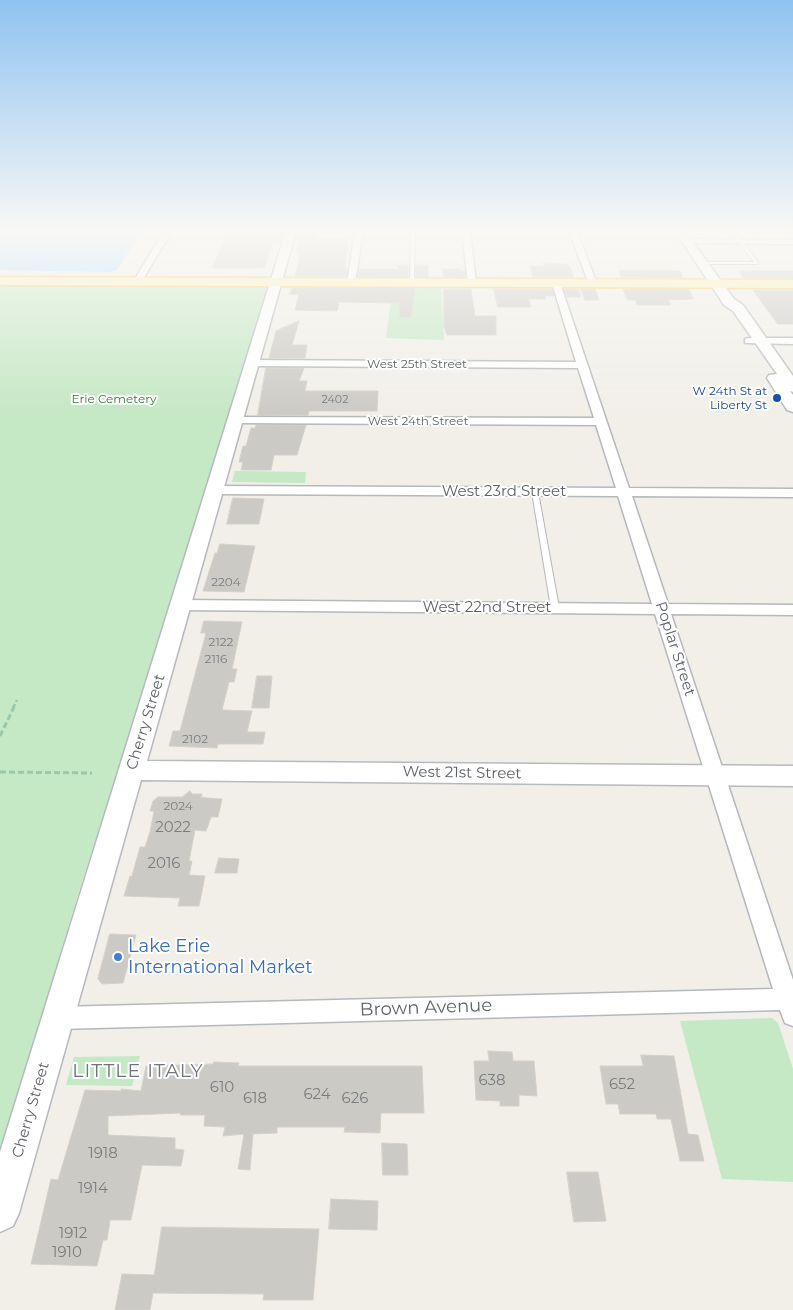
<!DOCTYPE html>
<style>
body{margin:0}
canvas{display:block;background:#f1efe8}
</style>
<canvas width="793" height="1310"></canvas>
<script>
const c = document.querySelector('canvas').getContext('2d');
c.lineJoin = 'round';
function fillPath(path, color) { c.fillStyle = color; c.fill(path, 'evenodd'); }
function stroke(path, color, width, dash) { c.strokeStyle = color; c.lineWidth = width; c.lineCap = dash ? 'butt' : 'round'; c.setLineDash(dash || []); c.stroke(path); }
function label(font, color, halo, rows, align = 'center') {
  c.font = font + ' Montserrat,sans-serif'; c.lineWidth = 4; c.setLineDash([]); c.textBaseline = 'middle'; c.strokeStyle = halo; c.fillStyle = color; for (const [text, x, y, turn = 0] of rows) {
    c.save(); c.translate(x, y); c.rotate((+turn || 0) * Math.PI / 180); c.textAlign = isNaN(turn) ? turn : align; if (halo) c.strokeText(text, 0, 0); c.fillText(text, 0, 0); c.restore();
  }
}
fillPath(new Path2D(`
 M0 283 270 287 117 778C72 901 40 1030 0 1155Z
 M393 285H441L444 340 386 338Z
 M235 471 306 472 305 483 232 482Z
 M772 1018 778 1023 793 1069V1182L722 1179 680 1021Z
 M140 1056 132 1086 66 1085 74 1057Z`), '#c5e8c5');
fillPath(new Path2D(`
 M0 231H142L117 270 110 272 0 270Z`), '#aadaff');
const building = new Path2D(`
 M262 231H284L281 242H273L264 268H212L228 233 263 234Z
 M298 232 316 231 315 235 319 236V239H348L345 269H347L346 276H295L300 256H298L299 251H297L298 242H295Z
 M543 263 566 264 570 266 574 277H533L530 266H544Z
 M398 265H408V277L358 276 359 269H398Z
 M416 265H428V277H416Z
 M443 269H460L461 271H465V277H444Z
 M622 270 680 271 683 278 621 277 619 271Z
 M739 271H793V278H744Z
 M292 288H415L411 317H400L399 303 339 302 337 311 295 310 299 295 290 294Z
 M444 289H471L475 316H496V335H447L444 327Z
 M494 289H552L554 296H545L546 299H529L531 307H498Z
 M564 289H578L581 297H567Z
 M581 289H595L599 300H585Z
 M623 289H689L693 299 668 300 671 305H637L636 300H628Z
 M753 290H793V324H778Z
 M299 321 292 345H307L305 358H269L276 331Z
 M266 368H304L299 381H307L305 391H378L377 411H309L308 415H258Z
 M256 425H306L297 455H274L271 470H241L243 462H239L243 446H246L251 428H255Z
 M233 498 264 499 259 524H227Z
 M220 544 255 546 244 592 203 591 215 553H217Z
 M204 621 242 622 232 669H237L234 682H229L222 710 252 711 247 732H265L263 744H218L217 748 169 746 173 731H180L206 633H201Z
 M257 676H272L269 708H252Z
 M190 791 192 794H202L201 797 207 798 222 799 218 817H211L206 831 195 830 189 861H192L189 875 205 876 199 906H178L180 898 124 896 130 876H132L140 847H145L150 832 154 811H150L153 801 158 797H182Z
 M219 858 239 859 237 873H215Z
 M110 934 136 935 123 983 102 984 98 979Z
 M488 1051 512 1052 513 1061H534L537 1096 519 1095V1106H500V1101L476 1100 474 1061H489Z
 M641 1055 674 1056 688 1134 698 1135 704 1161H680L671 1119H657L656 1114H620L618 1104H606L600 1066H643Z
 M214 1062 239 1063 238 1066H422L424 1113H381L380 1133 344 1132 345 1127H277V1133L251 1134H253L250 1170 238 1169 244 1134 223 1136 225 1127 204 1126 205 1115H180L181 1113 108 1116V1135L175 1138V1149L184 1150 181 1166 142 1165 131 1220H110L107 1240H103L97 1266 31 1264 51 1179 58 1180 85 1090 121 1091V1089L141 1091 146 1066 213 1064Z
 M382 1143 407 1144 408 1175H383Z
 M567 1172H598L606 1221 574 1222Z
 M331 1199 378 1201 377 1230 329 1229Z
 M162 1227 319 1229 313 1300H263L264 1294 153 1293 150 1310H115L122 1274 154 1275Z`);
fillPath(building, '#cccac5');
stroke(building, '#d6d1c6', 1);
const lane = new Path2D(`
 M411 231H415L414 283 412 284 410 283Z
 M730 231H734L758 262V264H700V262H754Z
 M535 490 538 492 559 608 555 610 551 608 532 492Z`);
const street = new Path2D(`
 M164 231H172L140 284H134L133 282Z
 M355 231H363L355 283 351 286 347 283Z
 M462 231H470L476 283 472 286 468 283Z
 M569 231H577L597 284 596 286 589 284Z
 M684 239 793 240V244L687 243 683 241Z
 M556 280 560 283 629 488 793 489V497L632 496 668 604 793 605V615L671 614 793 980V1026L785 1023 780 1010 58 1029 50 1026 46 1018 50 1010 58 1007 773 989 655 614 180 610 172 605 180 600 652 604 618 496 214 494 207 490 214 486 616 488 596 425 235 423 229 420 235 417 594 418 578 368 252 366 247 363 252 360 576 362 552 283Z
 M749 338H793V344L745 343V339Z`);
const secondary = new Path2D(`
 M286 231H296L147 761 793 766V786L141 780 19 1213 13 1226 0 1232V1152Z
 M675 231H685L734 299 743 305 793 376V392L790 391 793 395V412L787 410 767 378 769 375 777 374 733 311 724 305Z`);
const primary = new Path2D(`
 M0 277 793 280V288L0 285Z`);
stroke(lane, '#b5b8bc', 2);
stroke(street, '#b5b8bc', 3);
stroke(secondary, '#b6babf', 3);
stroke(primary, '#f2c960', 3);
stroke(new Path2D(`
 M13 708 17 700`), '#9cc7a9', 2.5, [4.5, 2.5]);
stroke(new Path2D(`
 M0 736 14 707
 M0 772 92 773`), '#9cc7a9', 3, [6, 3]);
fillPath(lane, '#fff');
fillPath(street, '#fff');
fillPath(secondary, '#fff');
fillPath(primary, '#fff2af');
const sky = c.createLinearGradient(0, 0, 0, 414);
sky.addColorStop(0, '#8fc3f1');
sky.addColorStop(0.56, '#f9f8f5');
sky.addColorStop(1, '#f9f8f500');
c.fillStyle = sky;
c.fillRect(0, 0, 793, 414);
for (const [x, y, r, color] of [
 [777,398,5,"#1a4fb4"],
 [118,957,5,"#3f7fe0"]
]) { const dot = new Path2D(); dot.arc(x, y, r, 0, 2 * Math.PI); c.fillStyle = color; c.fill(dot); stroke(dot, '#fff', 2); }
label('11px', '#7a7d7f', null, [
 ["2402",335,400]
]);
label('12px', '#5f6368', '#fff', [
 ["West 25th Street",417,364],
 ["West 24th Street",418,421]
]);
label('12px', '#164399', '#fff', [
 ["W 24th St at",767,391],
 ["Liberty St",767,405]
], 'right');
label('12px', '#348238', '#fff', [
 ["Erie Cemetery",114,399]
]);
label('12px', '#7a7d7f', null, [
 ["2204",226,582],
 ["2122",221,642],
 ["2116",216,659],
 ["2102",195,739],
 ["2024",178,806]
]);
label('15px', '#5f6368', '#fff', [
 ["West 23rd Street",504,492],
 ["West 22nd Street",487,608],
 ["Poplar Street",675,649,72],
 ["Cherry Street",146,722,-73],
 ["West 21st Street",462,773,1],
 ["Cherry Street",31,1110,-74]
]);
label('15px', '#7a7d7f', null, [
 ["2022",173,828],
 ["2016",164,864],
 ["638",492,1081],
 ["652",622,1085],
 ["610",222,1088],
 ["624",317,1095],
 ["618",255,1099],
 ["626",355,1099],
 ["1918",103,1154],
 ["1914",93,1189],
 ["1912",73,1234],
 ["1910",67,1253]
]);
label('18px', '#366cbe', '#fff', [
 ["Lake Erie",128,947],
 ["International Market",128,968]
], 'left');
label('18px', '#5f6368', '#fff', [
 ["Brown Avenue",426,1008,-2]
]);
c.letterSpacing = '1px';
label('19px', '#70757a', '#fff', [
 ["LITTLE ITALY",138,1071]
]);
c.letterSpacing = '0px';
</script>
